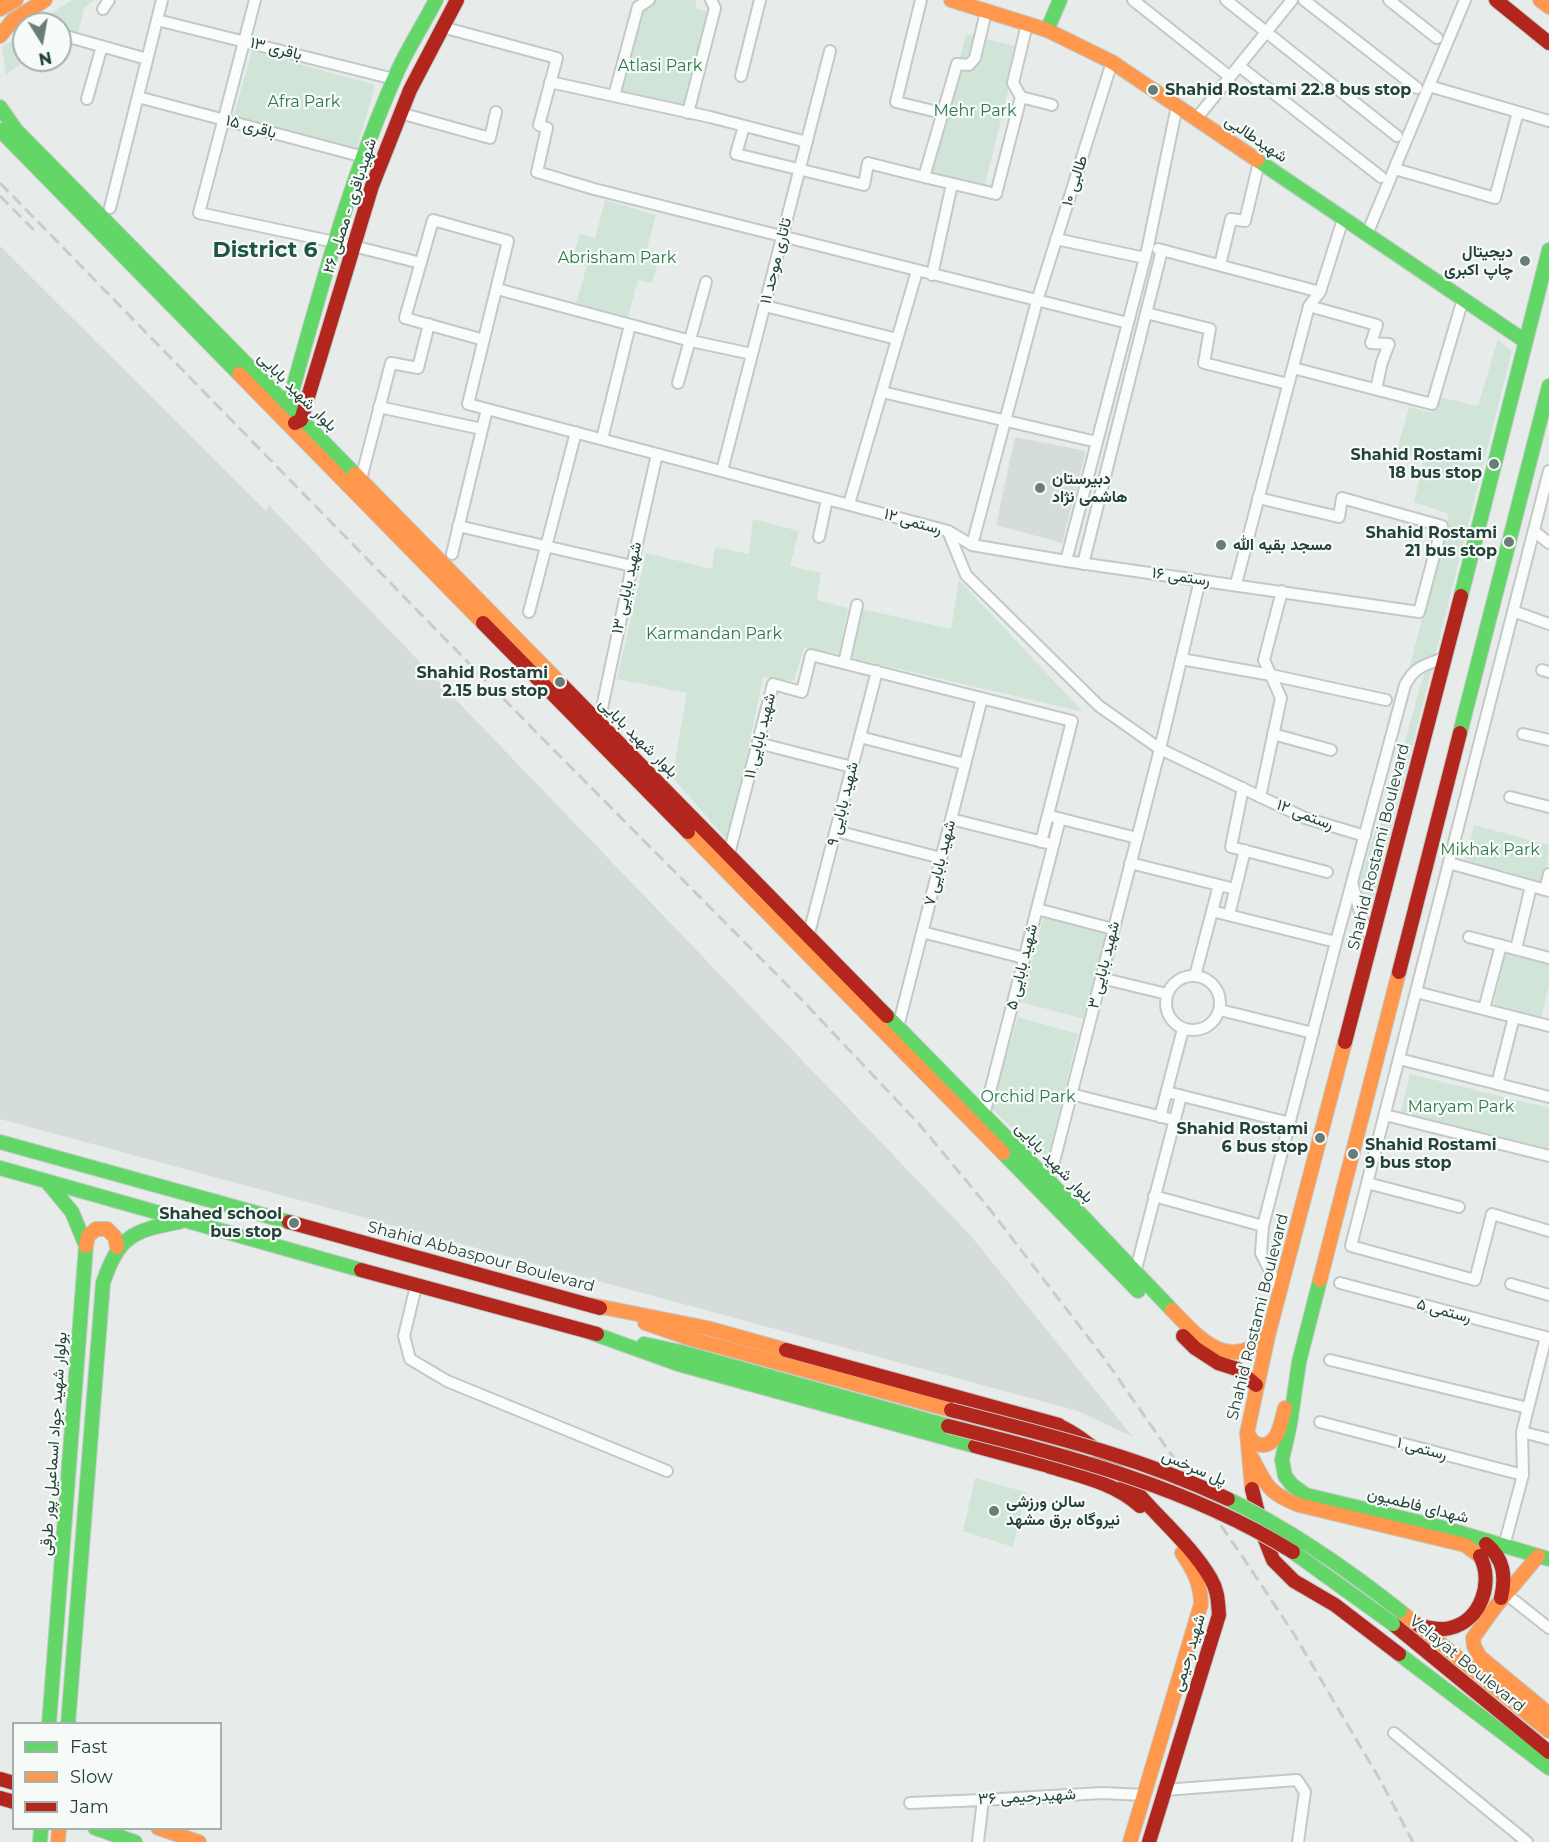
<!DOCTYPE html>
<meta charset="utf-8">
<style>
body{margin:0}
#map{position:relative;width:1549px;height:1842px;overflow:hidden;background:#e7ecea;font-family:Montserrat,sans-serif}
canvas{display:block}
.legend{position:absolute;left:12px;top:1722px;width:210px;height:108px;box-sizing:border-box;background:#f6fbf8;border:2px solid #a2b1ac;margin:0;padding:8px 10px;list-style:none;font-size:18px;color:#24413a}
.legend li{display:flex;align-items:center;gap:12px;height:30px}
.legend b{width:30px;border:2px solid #a2b1ac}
.north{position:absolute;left:12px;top:12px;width:60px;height:60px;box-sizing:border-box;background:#f6fbf8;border:2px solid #a2b1ac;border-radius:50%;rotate:169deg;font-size:16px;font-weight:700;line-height:24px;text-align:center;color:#24413a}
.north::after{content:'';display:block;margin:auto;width:21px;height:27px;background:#687d78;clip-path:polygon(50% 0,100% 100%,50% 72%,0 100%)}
</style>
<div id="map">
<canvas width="1549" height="1842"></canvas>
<ul class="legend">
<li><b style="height:8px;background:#63d668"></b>Fast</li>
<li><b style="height:8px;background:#ff974d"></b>Slow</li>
<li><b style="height:8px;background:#b3261e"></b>Jam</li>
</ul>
<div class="north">N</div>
</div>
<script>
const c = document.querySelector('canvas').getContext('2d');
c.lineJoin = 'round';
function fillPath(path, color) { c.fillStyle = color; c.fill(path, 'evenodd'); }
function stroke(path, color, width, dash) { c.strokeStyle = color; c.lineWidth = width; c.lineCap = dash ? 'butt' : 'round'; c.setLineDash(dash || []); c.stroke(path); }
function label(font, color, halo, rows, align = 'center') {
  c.font = font + ' Montserrat,Vazirmatn,sans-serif'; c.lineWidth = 4.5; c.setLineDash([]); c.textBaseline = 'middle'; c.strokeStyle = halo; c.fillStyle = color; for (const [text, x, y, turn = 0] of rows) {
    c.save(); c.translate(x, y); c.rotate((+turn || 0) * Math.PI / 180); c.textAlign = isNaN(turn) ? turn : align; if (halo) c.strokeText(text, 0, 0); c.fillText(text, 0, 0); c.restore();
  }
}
fillPath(new Path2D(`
 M0 246 266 511 269 505 971 1236 1133 1437 1078 1411 0 1119Z
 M1015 437 1086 451 1062 543 996 525Z`), '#d5ddda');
fillPath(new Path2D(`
 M72 0H94L84 8 78 34 60 30V24H36Z
 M655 0H697L695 8 708 12 683 112 617 94 640 9Z
 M24 32V60H25L6 75 2 47Z
 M966 34 1019 47 984 188 931 175Z
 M252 51 375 85 356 152 233 118Z
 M605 200 656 215 646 252 660 256 652 283 638 280 628 317 576 303 587 266 572 261 580 234 595 238Z
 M1498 339 1512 351 1369 917 1362 902 1358 888 1374 834 1383 820 1424 673 1409 669 1449 514 1414 502 1424 458 1397 450 1409 407 1432 413 1438 397 1478 406Z
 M753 519 799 531 790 566 821 573 817 600 848 608 839 654 804 647 794 681 763 677 729 842 672 777 687 693 617 679 646 553 712 569 715 547 749 554Z
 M959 580 1083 712 852 658 862 609 951 629Z
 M1474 825 1549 845 1547 870 1549 885 1464 863Z
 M1044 916 1107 932 1084 1019 1021 1002Z
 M1505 954 1549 964V986L1541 1018 1493 1007Z
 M1018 1017 1078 1034 1047 1161 991 1108Z
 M1410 1074 1549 1108V1149L1401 1112Z
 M975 1478 1026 1492 1013 1547 963 1531Z`), '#d0e5d7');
const street = new Path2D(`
 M255 0 199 213 353 246 421 263
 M921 0 896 102 942 113
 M1133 0 1230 77
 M1226 0 1397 136
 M1304 0 1417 88
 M1389 0 1437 38
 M103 9 109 0
 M986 12 975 58 969 65 957 64 924 177 996 194 1021 97 1013 83 1027 24
 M157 20 394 79
 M442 27 557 58 539 125 547 128 537 172 594 189 1128 323
 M62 35 147 59
 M1239 66 1381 177
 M741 76 760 0
 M550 82 710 117 807 142
 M1429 86 1549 121
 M614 96 638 7 649 0
 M138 97 364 157
 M1021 97 1052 105
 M87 99 102 46
 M400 113 490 138 496 112
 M688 113 715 8 711 0
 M1196 119 1292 0
 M744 126 736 154 864 185 868 163 924 177
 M1395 169 1495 198 1518 112
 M110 208 162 0
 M1367 234 1465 0
 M1056 239 1145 258
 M1158 249 1320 292
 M1220 265 1231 219 1245 221 1259 162
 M932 275 952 184
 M497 289 691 341 752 354
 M765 306 897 339
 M1309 306 1377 325 1371 343 1389 344 1382 362 1376 389
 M1146 313 1210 329 1204 363 1288 384
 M484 340 405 318 433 220 508 241 468 404 948 531 966 575 1099 706 1160 749 1305 818 1365 836
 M1293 368 1432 404 1463 299
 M678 383 706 282
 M882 392 1097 442
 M379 407 482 429
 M602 439 630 325
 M722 471 830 51
 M1549 471 1351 1246 1475 1280 1492 1214 1549 1231
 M361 479 391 363 418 368 429 324
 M849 504 917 271
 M458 526 632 566
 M948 531 972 545 1066 561 1419 612 1442 526 1342 498 1339 517 1258 498
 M1534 531 1549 543
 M819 537 827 499
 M972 545 1037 301 1112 62
 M452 554 487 409
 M1066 561 1148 246 1177 106
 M1083 564 1162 250
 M1236 584 1309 306 1320 292 1343 219
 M1513 611 1549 624
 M529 612 576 432
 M1181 659 1271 675 1386 700
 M844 663 857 605
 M1542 670 1549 672
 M599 722 632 566 657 454
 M1273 734 1331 750
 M1523 734 1549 740
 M860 737 965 764
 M758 743 852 767
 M1243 788 1231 847 1327 872
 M1260 797 1281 698 1264 660 1282 591
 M1510 797 1549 807
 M1054 817 1137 838
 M951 819 1047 843
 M836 831 941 858
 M729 854 773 684 802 692 811 655 1072 721 1041 842
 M1130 863 1235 889
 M1449 863 1549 891
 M1352 882 1362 920 1372 940
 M1545 890 1549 874
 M1037 909 1113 929
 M1212 911 1336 942
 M1229 915 1245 850
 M922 932 1024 958
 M808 937 877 671
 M1469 937 1549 958
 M1516 949 1531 886
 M1166 1003a27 27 0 1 1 54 0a27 27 0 1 1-54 0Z
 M1195 976 1219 885
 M1101 978 1167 994
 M1416 992 1549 1026
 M1484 1009 1501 945
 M1220 1010 1313 1033
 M898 1027 982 698
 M1399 1059 1549 1097
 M1497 1084 1514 1017
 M1167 1092 1290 1123
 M1071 1094 1174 1120
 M984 1115 1060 819
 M1385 1115 1549 1156
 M1160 1117 1183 1029
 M1049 1181 1160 749 1200 580
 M1367 1183 1459 1207
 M1154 1196 1263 1226
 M1135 1273 1181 1096
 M1340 1283 1549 1338
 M1511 1284 1549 1295
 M416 1286 404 1336 410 1359 447 1381 667 1471
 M1280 1291 1261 1253 1263 1226 1336 942 1405 685C1415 666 1425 665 1444 658
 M1330 1360 1528 1408
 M1320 1422 1523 1475
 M1522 1432 1549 1439
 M1504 1546 1523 1475 1522 1432 1546 1337
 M1506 1594 1549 1628
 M1394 1733 1527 1842
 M1164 1790 1297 1780 1305 1792 1298 1842
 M910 1803 983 1800 1102 1793 1144 1795
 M978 1842 983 1800`);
const fast = new Path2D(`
 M1047 30 1060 0
 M0 107 16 130 355 474
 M0 130 239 374
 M1257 160 1525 341
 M283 412 288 406C320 292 350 176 399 68 410 45 424 23 436 0
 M1461 596 1549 250
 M1460 733 1549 386
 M887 1016 1049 1181 1172 1310
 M0 1142 289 1222
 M1003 1153 1138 1291
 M0 1168 361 1270
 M48 1183 72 1212 86 1246 49 1724
 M1320 1280 1299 1362 1290 1424 1282 1460 1285 1476 1292 1485 1306 1495 1444 1528 1549 1559
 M589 1332 678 1364 975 1446
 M644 1344 681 1352 948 1426
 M1399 1654 1549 1768
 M68 1724 103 1283C119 1236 132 1231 179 1222
 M95 1828 135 1842
 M40 1842 41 1828`);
const slow = new Path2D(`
 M951 0 1047 30 1112 62 1257 160
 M1540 0 1549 7
 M0 9 16 0
 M0 36 13 20 45 0
 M239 374 483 623
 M355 474 562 685
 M688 832 1003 1153
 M86 1246 88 1236 96 1229H107L115 1237 117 1247
 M1320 1280 1399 972
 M592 1305 707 1328 786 1350
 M1172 1310C1200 1339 1228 1373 1268 1336
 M645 1323 688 1338 951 1410
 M1247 1433C1251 1439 1254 1445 1262 1445 1279 1445 1281 1420 1285 1408
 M1252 1458C1267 1486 1268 1493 1299 1505L1465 1545 1480 1556
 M1252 1489 1247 1433 1268 1336 1345 1042
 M1538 1556 1496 1606 1473 1638 1474 1646 1480 1657 1549 1714
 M1400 1611 1549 1731
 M158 1828 199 1842
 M58 1842 59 1828
 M1130 1842 1201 1604C1201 1584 1193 1569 1182 1553`);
const jam = new Path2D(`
 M1496 0 1549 43
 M295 423 301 420 372 186 410 90 457 0
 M483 623 688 832
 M562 685 887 1016
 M1399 972 1460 733
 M1345 1042 1461 596
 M289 1222 600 1308
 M361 1270 597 1334
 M1183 1336 1195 1348 1218 1363 1237 1369 1256 1385
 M786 1350 1059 1425 1067 1439 1068 1452 1060 1462 1054 1465H1045L975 1446
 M1060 1426C1098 1444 1124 1479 1152 1509 1173 1531 1196 1553 1211 1579 1218 1591 1218 1602 1219 1615L1149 1842
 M1048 1466C1080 1476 1115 1483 1140 1506
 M1252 1489 1264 1537 1273 1560 1294 1581 1335 1605 1399 1654
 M1486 1544C1504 1559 1506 1576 1501 1598
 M1393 1624 1549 1752
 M1418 1625C1428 1628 1439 1631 1450 1628 1481 1621 1494 1582 1480 1556
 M0 1779 14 1783
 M0 1798 14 1802`);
stroke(street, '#c4c9c7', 14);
stroke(fast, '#c2cac7', 16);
stroke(slow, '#c2cac7', 16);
stroke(jam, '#c2cac7', 16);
stroke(street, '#fbfcfc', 10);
stroke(fast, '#63d668', 14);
stroke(slow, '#ff974d', 14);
stroke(jam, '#b3261e', 14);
stroke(new Path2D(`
 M0 183 537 733 801 999 919 1124 988 1207 1104 1358 1240 1553 1294 1634 1379 1778 1413 1842
 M0 196 36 232`), '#c8cdcb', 3, [12, 6]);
const fastBridge = new Path2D(`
 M1228 1499C1290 1530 1346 1568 1400 1611
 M1293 1552 1393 1624`);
const jamBridge = new Path2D(`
 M951 1410C1048 1435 1137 1456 1228 1499
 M948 1426C1067 1456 1187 1486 1293 1552`);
stroke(fastBridge, '#c2cac7', 16, []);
stroke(jamBridge, '#c2cac7', 16, []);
stroke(fastBridge, '#63d668', 14);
stroke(jamBridge, '#b3261e', 14);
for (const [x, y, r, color] of [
 [1153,90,6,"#687d78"],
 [1525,261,6,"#687d78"],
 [1494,464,6,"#687d78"],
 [1040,488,6,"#687d78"],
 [1509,542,6,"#687d78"],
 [1221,545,6,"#687d78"],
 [560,682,6,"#687d78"],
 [1320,1138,6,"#687d78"],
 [1353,1154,6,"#687d78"],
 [294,1223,6,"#687d78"],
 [994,1511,6,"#687d78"]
]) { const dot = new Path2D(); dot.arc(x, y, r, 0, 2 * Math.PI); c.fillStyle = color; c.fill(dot); stroke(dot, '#f6fbf8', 2); }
label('16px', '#24413a', '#f6fbf8', [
 ["باقری ۱۳",276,49,14],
 ["باقری ۱۵",251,127,15],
 ["شهیدطالبی",1256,139,34],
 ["طالبی ۱۰",1075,181,-72],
 ["شهیدباقری - مصلی ۲۶",350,206,-72],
 ["تاتاری موحد ۱۱",776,261,-76],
 ["بلوار شهید بابایی",297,392,45],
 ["رستمی ۱۲",913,522,16],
 ["رستمی ۱۶",1181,577,8],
 ["شهید بابایی ۱۳",627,588,-78],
 ["شهید بابایی ۱۱",760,736,-76],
 ["بلوار شهید بابایی",638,738,45],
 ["شهید بابایی ۹",843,804,-76],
 ["رستمی ۱۲",1305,815,21],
 ["Shahid Rostami Boulevard",1379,847,-76],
 ["شهید بابایی ۷",940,863,-76],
 ["شهید بابایی ۳",1104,965,-76],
 ["شهید بابایی ۵",1022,967,-76],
 ["بلوار شهید بابایی",1054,1163,46],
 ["Shahid Abbaspour Boulevard",481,1257,15],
 ["رستمی ۵",1444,1311,15],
 ["Shahid Rostami Boulevard",1258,1317,-76],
 ["بولوار شهید جواد اسماعیل پور طرقی",54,1444,-86],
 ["رستمی ۱",1422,1449,15],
 ["پل سرخس",1194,1468,23],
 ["شهدای فاطمیون",1418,1506,14],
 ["شهید رحیمی",1189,1653,-73],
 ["Velayat Boulevard",1467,1664,39],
 ["شهیدرحیمی ۳۶",1027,1797,-3]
]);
label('16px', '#2d784c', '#f6fbf8', [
 ["Atlasi Park",660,66],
 ["Afra Park",304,102],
 ["Mehr Park",975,111],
 ["Abrisham Park",617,258],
 ["Karmandan Park",714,634],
 ["Mikhak Park",1490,850],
 ["Orchid Park",1028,1097],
 ["Maryam Park",1461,1107]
]);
label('bold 16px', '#24413a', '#f6fbf8', [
 ["Shahid Rostami 22.8 bus stop",1165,90,"left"],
 ["دیجیتال",1513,252],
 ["چاپ اکبری",1513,270],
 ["Shahid Rostami",1482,455],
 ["18 bus stop",1482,473],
 ["دبیرستان",1052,479,"left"],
 ["هاشمی نژاد",1052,497,"left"],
 ["Shahid Rostami",1497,533],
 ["21 bus stop",1497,551],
 ["مسجد بقیه الله",1233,545,"left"],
 ["Shahid Rostami",548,673],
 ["2.15 bus stop",548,691],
 ["Shahid Rostami",1308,1129],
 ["6 bus stop",1308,1147],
 ["Shahid Rostami",1365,1145,"left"],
 ["9 bus stop",1365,1163,"left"],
 ["Shahed school",282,1214],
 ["bus stop",282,1232],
 ["سالن ورزشی",1006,1502,"left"],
 ["نیروگاه برق مشهد",1006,1520,"left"]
], 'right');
label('bold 22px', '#1f5448', '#f6fbf8', [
 ["District 6",265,251]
]);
</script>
